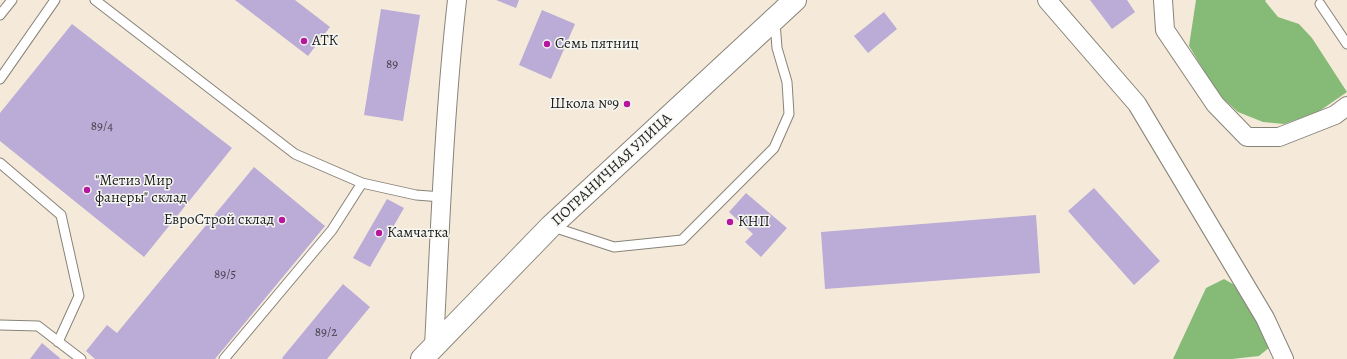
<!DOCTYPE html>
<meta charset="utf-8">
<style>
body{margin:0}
canvas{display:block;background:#f5ead9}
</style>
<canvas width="1347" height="359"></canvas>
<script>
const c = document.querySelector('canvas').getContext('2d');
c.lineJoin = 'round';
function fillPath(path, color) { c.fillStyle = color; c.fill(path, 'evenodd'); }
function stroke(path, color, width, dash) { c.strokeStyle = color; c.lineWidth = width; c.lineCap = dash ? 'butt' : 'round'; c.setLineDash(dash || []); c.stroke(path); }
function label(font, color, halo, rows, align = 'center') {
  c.font = font + ' Alegreya,serif'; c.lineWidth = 3; c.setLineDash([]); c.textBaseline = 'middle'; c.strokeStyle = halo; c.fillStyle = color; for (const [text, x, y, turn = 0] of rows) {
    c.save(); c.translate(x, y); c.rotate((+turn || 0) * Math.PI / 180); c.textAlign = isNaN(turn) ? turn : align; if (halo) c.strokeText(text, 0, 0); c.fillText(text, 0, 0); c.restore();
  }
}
fillPath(new Path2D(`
 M1196 0H1266L1265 1 1278 17 1299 24 1312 38 1347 92 1318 112 1284 124 1263 122 1238 112 1218 94 1189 46Z
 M1224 279 1238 287 1270 347 1259 356 1232 359H1173L1206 288Z`), '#86bb77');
fillPath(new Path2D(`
 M235 0H295L330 27 308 56Z
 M496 0H519L516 8Z
 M1090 0H1127L1135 12 1112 29Z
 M381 9 420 15 403 121 364 115Z
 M542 10 575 24 551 79 519 65Z
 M884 12 897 29 868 53 854 36Z
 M72 24 232 148 144 257 0 141V113Z
 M254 167 325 226 215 359H95L86 351 107 325 117 333Z
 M1094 188 1160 261 1134 285 1068 211Z
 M746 193 787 228 761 257 745 242 753 234 729 212Z
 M387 199 404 208 370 267 353 258Z
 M1036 215 1040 273 825 289 821 232Z
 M343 284 370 307 327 359H283L282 358Z
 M42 343 61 359H30Z`), '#baabd7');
const service = new Path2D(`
 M95 0 295 154 362 183
 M1320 4 1347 44
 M0 15 12 0
 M0 79 55 0
 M0 163 61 215 79 296 58 342
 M553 227 614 247 682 240 774 148 789 114 787 82 777 48 775 22
 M0 325 38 326 81 359
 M224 359 332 230 362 183 416 195 442 197`);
const minor = new Path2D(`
 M1047 0 1137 104 1265 318 1284 359
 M1163 0 1165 30 1215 104 1247 137H1279L1335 115 1347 106
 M434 346C440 231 444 115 457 0`);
const tertiary = new Path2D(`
 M422 359 551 226 795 0`);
stroke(service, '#88837a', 11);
stroke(minor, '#88837a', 20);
stroke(tertiary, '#88837a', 24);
stroke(service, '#fff', 9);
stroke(minor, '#fff', 18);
stroke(tertiary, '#fff', 22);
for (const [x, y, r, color] of [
 [304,41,4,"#b5179e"],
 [547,44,4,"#b5179e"],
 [627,104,4,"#b5179e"],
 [87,190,4,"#b5179e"],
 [282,220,4,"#b5179e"],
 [730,222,4,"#b5179e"],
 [379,233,4,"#b5179e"]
]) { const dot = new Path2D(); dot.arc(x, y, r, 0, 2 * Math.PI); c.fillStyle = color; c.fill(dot); stroke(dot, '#f6f6f2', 1.5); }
label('13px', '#44404b', null, [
 ["89",392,65],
 ["89/4",102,127],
 ["89/5",225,275],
 ["89/2",326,333]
]);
label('15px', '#1c1c1c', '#f6f6f2', [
 ["АТК",312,41],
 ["Семь пятниц",555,44],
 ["Школа №9",619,104,"right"],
 ["\"Метиз Мир",95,181],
 ["фанеры\" склад",95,198],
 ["ЕвроСтрой склад",274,220,"right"],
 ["КНП",738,222],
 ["Камчатка",387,233]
], 'left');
label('15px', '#1c1c1c', '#f6f6f2', [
 ["ПОГРАНИЧНАЯ УЛИЦА",612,170,-43]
]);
</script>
